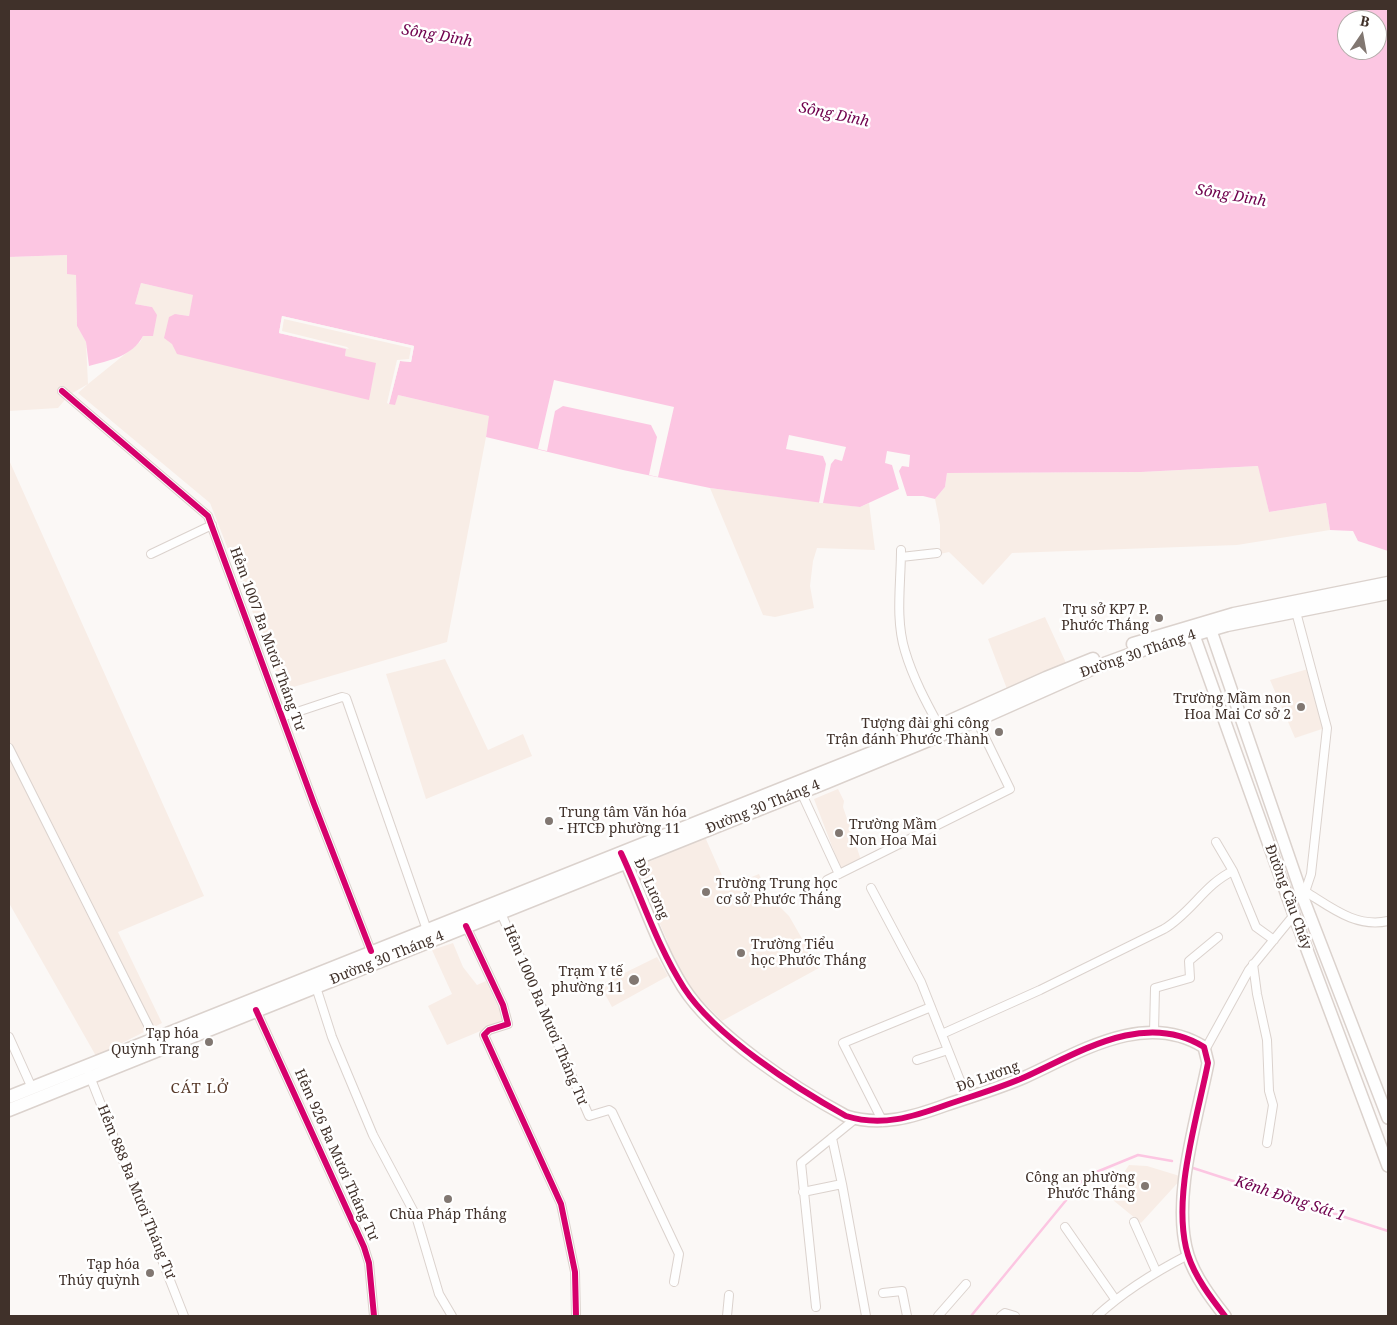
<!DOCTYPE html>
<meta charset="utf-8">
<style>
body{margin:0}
#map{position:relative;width:1397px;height:1325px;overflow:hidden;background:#fbf8f6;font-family:"Noto Serif",serif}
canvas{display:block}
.frame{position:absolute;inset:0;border:10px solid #40312a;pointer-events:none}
.north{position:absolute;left:1337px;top:10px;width:50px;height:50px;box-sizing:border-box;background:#fff;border:1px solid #b3adaa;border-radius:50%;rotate:12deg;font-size:14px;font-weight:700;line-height:20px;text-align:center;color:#40312a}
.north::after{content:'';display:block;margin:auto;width:18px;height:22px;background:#817771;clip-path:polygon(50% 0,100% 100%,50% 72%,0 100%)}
</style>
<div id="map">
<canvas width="1397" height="1325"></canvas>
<div class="frame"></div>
<div class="north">B</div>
</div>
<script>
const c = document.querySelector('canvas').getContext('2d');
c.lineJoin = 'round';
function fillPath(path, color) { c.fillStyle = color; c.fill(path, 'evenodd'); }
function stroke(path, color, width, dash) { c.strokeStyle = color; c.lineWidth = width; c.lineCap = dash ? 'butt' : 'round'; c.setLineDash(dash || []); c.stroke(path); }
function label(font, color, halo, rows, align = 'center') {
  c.font = font + ' "Noto Serif",serif'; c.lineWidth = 5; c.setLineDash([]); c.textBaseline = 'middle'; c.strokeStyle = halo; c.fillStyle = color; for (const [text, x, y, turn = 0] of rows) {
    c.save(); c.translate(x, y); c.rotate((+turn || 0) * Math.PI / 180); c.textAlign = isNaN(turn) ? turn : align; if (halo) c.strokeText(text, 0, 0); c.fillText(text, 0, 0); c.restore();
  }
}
fillPath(new Path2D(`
 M67 255 76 275 77 326 86 342 88 384 140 342 143 336 149 335 152 307 135 304 141 283 194 295 189 316 175 314 345 356 346 349 279 333 282 316 414 346 398 395 490 416 447 642 283 690 210 503 78 393 88 384 69 395 58 408 9 411V257Z
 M9 460 204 896 118 932 162 1023 96 1056 9 903Z
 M1259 466 1269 512 1326 503 1330 530 1237 545 1012 553 983 585 949 552 940 554V525L935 499 945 487 947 473 1141 472Z
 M710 488 860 507 869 503 875 550 817 548 813 561 810 586 814 608 775 617 763 615Z
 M1045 617 1067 665 1007 689 988 639Z
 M445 659 488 750 523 734 532 756 426 799 386 674Z
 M1308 669 1328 727 1295 738 1270 680Z
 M838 789 844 801 843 807 861 860 841 870 814 799Z
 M705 837 727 887 759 874 769 896 789 916 819 968 722 1021 686 985 675 966 667 940 635 868Z
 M453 943 463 967 477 985 486 981 503 1017 502 1022 447 1045 428 1006 452 994 432 950Z
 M657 957 668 976 612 1007 600 985Z
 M1129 1165 1147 1166 1183 1177 1141 1223 1108 1196Z`), '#f8ede6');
fillPath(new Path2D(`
 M9 9H1388V551L1358 541 1353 531 1330 530 1326 503 1269 512 1258 466 1141 472 947 473 945 487 935 499 923 496H907L899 471 902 466 909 467 910 455 887 451 885 463 892 465 899 489 860 507 823 503 710 488 623 470 486 437 489 416 398 395 395 405 389 404 400 361 411 362 414 346 282 316 279 333 346 349 345 356 376 363 369 400 177 354 172 344 164 338 169 317 175 314 189 316 193 295 141 283 135 304 152 307 157 315 153 336H143C133 356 108 361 89 366L86 342 77 326 76 275 67 274V255L9 257ZM1347 20H1377V50H1347Z`), '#fcc6e2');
fillPath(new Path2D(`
 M282 316 414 346 411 362 400 361 389 404 387 403 397 360 409 359 411 348 284 319 282 331 347 347 349 349 279 333Z
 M554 380 674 407 658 477 649 475 657 437 651 425 563 406 555 411 547 451 538 449Z
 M789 435 846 447 842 461 835 459 831 464 823 503H819L826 464 823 456 786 449Z`), '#fbf8f6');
stroke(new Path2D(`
 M1193 1168 1388 1231
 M971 1316 1081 1182 1094 1173 1138 1155 1172 1161`), '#fcc6e2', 2.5);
const street = new Path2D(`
 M62 391 208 516 314 804 371 951
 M901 550C901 583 895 619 905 651 913 678 926 702 939 726
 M151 554 212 525
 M901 557 937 553
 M1296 612 1327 728 1311 874 1303 898
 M282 717 342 697 346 698 427 930
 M9 748 155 1039
 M801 792 839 874
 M1216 842 1233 871
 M827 880 1010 789 975 717
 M871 888 921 982 967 1098
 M1306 892C1332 908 1356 928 1388 921
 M501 913 589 1116 609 1110 612 1112 679 1254 674 1282
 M466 926 503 1005 508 1024 489 1030 484 1035 561 1204 575 1272 576 1316
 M1253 964 1257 994 1267 1040 1269 1091 1273 1105 1267 1143
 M316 987 332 1037 373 1135 416 1216 439 1294 452 1316
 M256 1010 364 1247 369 1263 374 1316
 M1154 1032 1155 988 1190 978 1189 961 1218 937
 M942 1034 1040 990 1164 929C1191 913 1205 884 1233 871L1256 927 1274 940
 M9 1037 32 1088
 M1205 1050 1249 970 1294 915
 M917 1060 948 1050
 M89 1074 184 1316
 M883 1122 843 1043 931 1007
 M832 1138 842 1184
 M803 1192 842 1184 866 1316
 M1134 1222 1156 1271
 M1065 1227 1115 1299
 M883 1293 902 1291 907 1316
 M816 1307 801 1163 855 1119
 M727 1316 729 1295
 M938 1316 966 1284
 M1001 1316 1005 1313 1015 1316
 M1097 1316C1124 1291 1155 1272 1188 1255`);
const secondary = new Path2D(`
 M1208 622 1303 898 1388 1118
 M1191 627 1294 915 1388 1166
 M623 856C643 899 658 947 683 987 714 1036 796 1089 846 1116 881 1127 913 1117 946 1105 972 1096 1000 1088 1025 1077 1080 1052 1145 1010 1204 1047L1208 1063C1197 1119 1171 1200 1188 1255 1195 1277 1211 1298 1225 1316`);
const primary = new Path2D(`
 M1133 644 1234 614 1388 583
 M9 1097 939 726 1046 678 1093 659
 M9 1110 827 782 977 720 1096 667 1145 649 1227 625 1388 593`);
stroke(street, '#dbd2cd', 10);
stroke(secondary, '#dbd2cd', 14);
stroke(primary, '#dbd2cd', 15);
stroke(street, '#fefefe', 8);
stroke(secondary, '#fefefe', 11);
stroke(primary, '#fefefe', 12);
stroke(new Path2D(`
 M62 391 208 516 314 804 371 951
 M621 853C642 898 657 946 684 988 715 1036 796 1088 846 1116 881 1127 913 1117 946 1105 972 1096 1000 1088 1025 1077 1080 1052 1145 1010 1204 1047L1208 1063C1197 1119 1171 1200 1188 1255 1195 1277 1211 1298 1225 1316
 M466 926 503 1005 508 1024 489 1030 484 1035 561 1204 575 1272 576 1316
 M256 1010 364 1247 369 1263 374 1316`), '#d6006c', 6);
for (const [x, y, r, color] of [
 [1159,618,5,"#817771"],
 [1301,707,5,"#817771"],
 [999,732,5,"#817771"],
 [549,821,5,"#817771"],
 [839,833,5,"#817771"],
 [706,892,5,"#817771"],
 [741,953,5,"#817771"],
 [634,980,6,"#817771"],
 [209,1042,5,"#817771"],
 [1145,1186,5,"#817771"],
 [448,1199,5,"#817771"],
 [150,1273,5,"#817771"]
]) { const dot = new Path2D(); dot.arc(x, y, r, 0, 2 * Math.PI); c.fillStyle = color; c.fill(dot); stroke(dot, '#fff', 2); }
label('14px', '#40312a', '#fff', [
 ["Trụ sở KP7 P.",1149,610],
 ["Phước Thắng",1149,626],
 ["Trường Mầm non",1291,699],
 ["Hoa Mai Cơ sở 2",1291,715],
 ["Tượng đài ghi công",989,724],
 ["Trận đánh Phước Thành",989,740],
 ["Trung tâm Văn hóa",559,813,"left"],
 ["- HTCĐ phường 11",559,829,"left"],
 ["Trường Mầm",849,825,"left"],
 ["Non Hoa Mai",849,841,"left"],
 ["Trường Trung học",716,884,"left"],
 ["cơ sở Phước Thắng",716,900,"left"],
 ["Trường Tiểu",751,945,"left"],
 ["học Phước Thắng",751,961,"left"],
 ["Trạm Y tế",623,972],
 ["phường 11",623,988],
 ["Tạp hóa",199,1034],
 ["Quỳnh Trang",199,1050],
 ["Công an phường",1135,1178],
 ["Phước Thắng",1135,1194],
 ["Chùa Pháp Thắng",448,1215,"center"],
 ["Tạp hóa",140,1265],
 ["Thúy quỳnh",140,1281]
], 'right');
label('14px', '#40312a', '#fff', [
 ["Hẻm 1007 Ba Mươi Tháng Tư",267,639,70],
 ["Đường 30 Tháng 4",1138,654,-19],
 ["Đường 30 Tháng 4",763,807,-22],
 ["Đô Lương",651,889,66],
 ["Đường Cầu Cháy",1288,897,70],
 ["Đường 30 Tháng 4",387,958,-22],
 ["Hẻm 1000 Ba Mươi Tháng Tư",545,1015,67],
 ["Đô Lương",988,1077,-20],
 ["Hẻm 926 Ba Mươi Tháng Tư",336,1155,66],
 ["Hẻm 888 Ba Mươi Tháng Tư",136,1192,68]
]);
label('italic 15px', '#6f004d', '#fff', [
 ["Sông Dinh",437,36,10],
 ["Sông Dinh",834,115,12],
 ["Sông Dinh",1231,196,10],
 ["Kênh Đồng Sát 1",1290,1199,18]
]);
c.letterSpacing = '1px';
label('15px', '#573929', '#fff', [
 ["CÁT LỞ",200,1089]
]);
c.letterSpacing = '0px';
</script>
